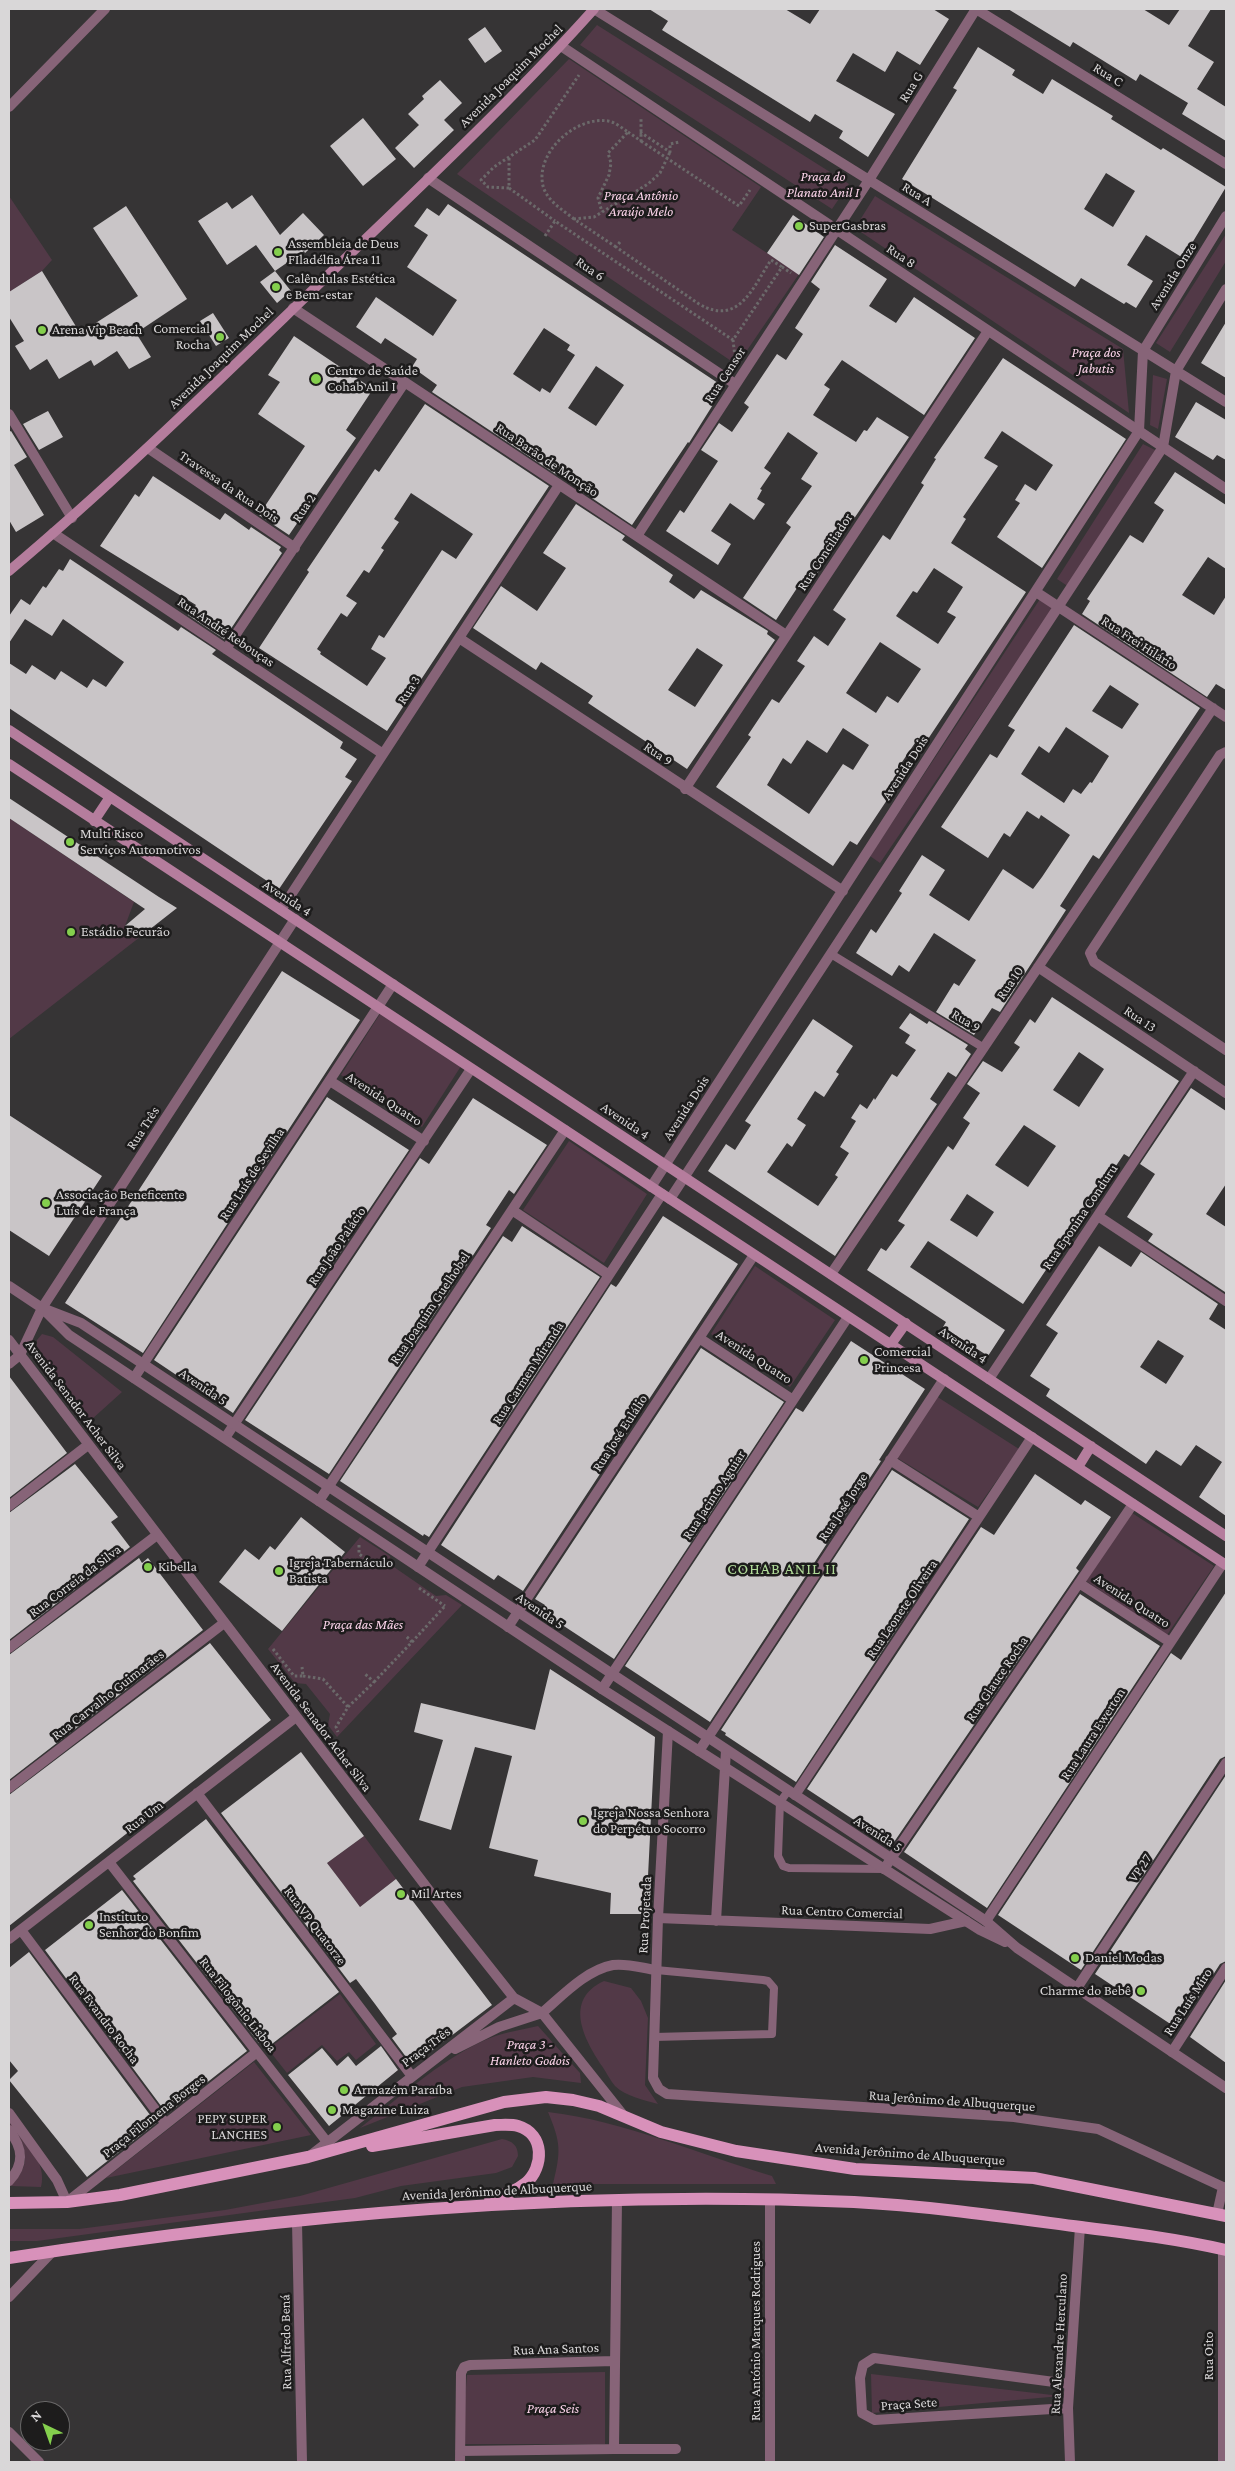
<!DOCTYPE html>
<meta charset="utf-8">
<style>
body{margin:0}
#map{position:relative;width:1235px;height:2471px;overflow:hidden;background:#363435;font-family:"Crimson Pro",serif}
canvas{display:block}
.frame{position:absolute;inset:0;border:10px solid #d9d7d8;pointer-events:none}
.north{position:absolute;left:20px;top:2401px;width:50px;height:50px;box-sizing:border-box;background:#1d1c1c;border:1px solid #686767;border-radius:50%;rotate:318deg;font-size:14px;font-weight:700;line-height:20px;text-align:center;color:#d9d7d8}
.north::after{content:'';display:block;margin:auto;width:18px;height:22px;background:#84cf4d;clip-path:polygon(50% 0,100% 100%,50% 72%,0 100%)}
</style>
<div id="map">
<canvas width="1235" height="2471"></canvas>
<div class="frame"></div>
<div class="north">N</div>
</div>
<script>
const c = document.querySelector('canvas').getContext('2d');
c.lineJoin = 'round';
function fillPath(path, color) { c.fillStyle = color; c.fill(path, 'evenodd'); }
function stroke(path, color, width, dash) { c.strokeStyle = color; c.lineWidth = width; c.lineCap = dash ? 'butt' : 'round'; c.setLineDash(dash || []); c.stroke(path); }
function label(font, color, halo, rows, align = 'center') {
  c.font = font + ' "Crimson Pro",serif'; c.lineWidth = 5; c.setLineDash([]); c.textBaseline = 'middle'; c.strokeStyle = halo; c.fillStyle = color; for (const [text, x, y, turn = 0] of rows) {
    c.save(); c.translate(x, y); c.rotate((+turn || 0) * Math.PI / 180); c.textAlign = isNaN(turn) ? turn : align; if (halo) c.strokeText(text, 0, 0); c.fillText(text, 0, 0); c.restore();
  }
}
fillPath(new Path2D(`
 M597 25 849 184 832 209 580 45Z
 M569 59 761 187 732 230 799 274 737 365 457 174Z
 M9 196 52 260 42 271 9 292Z
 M875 196 1123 349 1129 413 855 228Z
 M1226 234V261L1170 352 1156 343Z
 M1153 375 1167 379 1158 429 1150 425Z
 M1143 444 1157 451 1069 587 1057 579Z
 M1042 596 1056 604 880 863 870 856Z
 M9 818 134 902 125 926 140 937 9 1039Z
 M380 1014 461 1066 422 1127 341 1075Z
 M569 1141 647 1194 604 1263 523 1210Z
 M755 1266 835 1320 790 1387 711 1334Z
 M42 1334 53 1337 122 1392 91 1420 37 1350V1340Z
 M936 1396 1019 1449 978 1507 894 1456Z
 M1132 1513 1214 1566 1167 1635 1086 1581Z
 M360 1537 390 1556 391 1565 436 1596 446 1595 462 1605 337 1737 328 1725 330 1714 306 1684 295 1683 268 1649Z
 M364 1836 396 1879 360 1907 327 1863Z
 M604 1981 631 1988 641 2001 648 2018 645 2085 658 2104C644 2100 625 2096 615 2086 610 2080 606 2072 602 2066 584 2039 563 2000 604 1981Z
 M340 1994 376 2044 356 2060 349 2052 337 2061 322 2045 287 2073 268 2049Z
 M538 2026 580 2073 581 2083 533 2077 462 2087 360 2128C399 2098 438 2062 483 2041 500 2033 520 2030 538 2026Z
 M254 2062 311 2135 106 2178Z
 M548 2112C625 2121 698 2154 772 2176L776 2184H553C561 2151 561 2143 548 2112Z
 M9 2119C23 2139 48 2162 41 2187L11 2186C28 2167 30 2155 15 2133 12 2129 9 2125 9 2119Z
 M502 2139C512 2141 518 2145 518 2156L512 2167 496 2173 401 2186 355 2198 37 2241H9V2229H79L225 2210 300 2196Z
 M605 2372V2444H461L467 2375Z
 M871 2374 1061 2396 872 2413Z`), '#523947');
fillPath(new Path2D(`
 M649 9H785L810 24 820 9H933L949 19 920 65 897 51 885 72 853 53 836 81 895 114 868 157 839 138 843 131 815 114 810 122 662 30 668 21Z
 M1008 9H1143L1169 25 1180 9H1211L1188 46 1214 62 1197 89 1226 107V141L1182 114 1188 103 1140 74 1136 81 1073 42 1070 47Z
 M485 27 502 51 485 63 468 39Z
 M978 47 1015 70 1012 75 1043 94 1052 79 1113 116 1111 119 1161 150 1163 148 1226 187 1183 258 1146 235 1127 265 1153 281 1136 308 1126 302 1124 304 1081 278 1075 287 902 179 957 90 953 88ZM1106 173 1135 191 1113 227 1084 209Z
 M440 80 462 103 444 120 454 130 414 168 395 148 419 125 408 114 424 99 422 96Z
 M363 118 396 159 363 186 330 146Z
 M252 195 280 235 303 213 324 235 305 253 304 251 275 271 256 245 227 265 198 221 227 202 232 209Z
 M448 204 724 387 689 443 688 442 632 525 583 492 588 485 562 468 557 475 432 392 437 385 412 367 417 359 385 338 381 344 356 327 376 297 433 336 457 300 407 267 428 235 414 226 427 208 439 216ZM544 328 570 345 567 350 575 355 550 393 542 388 540 392 513 374ZM596 366 624 385 596 426 568 408Z
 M126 206 187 299 136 333 151 357 129 369 117 351 94 366 91 360 59 379 47 359 30 370 15 346 24 341 9 317V292L42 271 80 333 138 296 93 228Z
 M793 215 824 237 799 275 767 253Z
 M835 245 887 279 869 306 896 323 914 297 975 338 924 415 842 360 824 385 830 389 813 415 856 442 864 430 867 431 877 417 909 437 806 590 799 585 776 620 743 598 791 527 786 523 812 486 801 479 818 453 788 432 764 468 771 473 760 489 762 490 757 499 765 504 754 520 730 503 711 531 731 544 718 565 666 531 680 510 684 513 718 461 701 450 719 423 732 432 749 407 744 403 777 354 786 360 803 334 795 328 820 289 811 282Z
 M275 271 291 291 277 303 260 282Z
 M213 313 229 338 216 346 200 321Z
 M1226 322V378L1201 363Z
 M294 336 373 389 346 430 356 438 289 535 259 515 305 446 258 414 280 382 268 375Z
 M1003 358 1126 439 1042 568 997 537 1020 503 1015 500 1025 484 1036 491 1053 465 1002 431 984 458 998 466 963 517 966 519 951 543 1026 592 924 745 917 740 900 765 907 770 857 845 850 841 833 866 716 787 751 737 748 735 772 699 779 703 805 666 797 661 814 636 828 646 846 619 833 610 883 535 890 540 924 485 921 483 936 459 934 458ZM934 568 963 587 947 612 956 617 938 644 896 616 913 591 917 593ZM880 642 921 669 898 703 887 696 876 713 846 693ZM843 728 869 745 853 770 843 764 809 814 767 785 783 758 791 764 807 740 827 753Z
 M1196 402 1226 420V460L1217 455 1213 460 1175 437Z
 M425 404 549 486 387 731 259 648 309 572 307 570 375 469 379 472ZM411 493 473 534 456 559 442 550 384 638 379 635 371 649 386 658 367 686 320 654 321 652 317 649 341 613 347 617 357 603 346 596 364 570 369 573 384 550 381 548 399 522 394 519Z
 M48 411 63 437 39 450 23 424Z
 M11 431 27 457 14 465 44 515 16 532 9 520V432Z
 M1175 472 1226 505V569L1208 557 1182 595 1214 615 1226 596V690L1216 684 1207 697 1082 614 1090 601 1087 599 1130 535 1143 543 1164 510 1154 503Z
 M153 476 220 520 225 513 249 530 251 527 281 547 279 550 282 553 224 639 188 615 196 605 100 546 135 494 139 497Z
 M576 504 625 536 622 540 673 575 669 582 694 599 701 590 768 631 767 634 775 640 687 769 588 703 593 696 541 662 536 670 473 628 501 586 537 611 566 568 543 553ZM697 648 723 665 695 707 668 690Z
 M70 559 178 631 181 627 216 650 212 654 343 742 340 748 357 759 345 777 352 781 279 889 9 708V663L26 674 32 665 55 680 61 671 87 688 93 679 106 687 124 662 63 619 52 636 25 619 9 643V616L21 599 30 605 43 586 46 588 59 569 63 571Z
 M1074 625 1200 708 1099 859 1093 855 1060 906 1066 910 1000 1012 992 1008 974 1035 936 1012 954 983 959 986 976 960 934 933 909 972 899 965 892 976 856 953 871 929 876 933 902 893 899 891 922 855 945 870 929 895 969 921 1003 869 1033 889 1042 877 1070 835 1041 815 1039 819 1027 811 1010 837 1004 833 988 858 941 827 990 754 997 758 1015 730 1008 726ZM1110 685 1139 704 1122 729 1092 711ZM1066 727 1109 756 1092 783 1090 782 1081 794 1073 789 1064 803 1021 774 1039 746 1049 753Z
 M9 798 159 897 177 908 140 937 125 926 145 909 9 818Z
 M282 971 360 1020 143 1353 65 1303Z
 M1052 997 1179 1081 1129 1157 1124 1154 1023 1304 928 1241 910 1267 1005 1330 988 1356 943 1327 946 1322 867 1270 881 1248 886 1251 905 1225 898 1221 948 1146 953 1150 970 1123 963 1118 980 1093 967 1084 983 1061 1002 1072 1020 1047 1014 1043 1030 1019 1035 1023ZM1079 1052 1104 1069 1079 1107 1053 1090ZM1024 1125 1056 1146 1028 1187 995 1165ZM967 1194 994 1212 977 1237 950 1220Z
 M910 1013 927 1024 929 1021 968 1045 965 1049 971 1054 956 1077 948 1072 930 1099 937 1104 835 1256 708 1171 726 1144 735 1150 751 1125 745 1121 813 1019 853 1046 836 1072 839 1074 824 1097 815 1091 797 1119 806 1125 792 1147 787 1143 767 1172 818 1206 838 1177 835 1175 849 1153 840 1147 856 1121 851 1118 860 1104 867 1109 874 1098 875 1100 892 1074 897 1077 916 1050 905 1043 910 1035 899 1028Z
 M1191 1088 1226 1111V1184L1206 1214 1226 1227 1225 1292 1148 1241 1153 1234 1127 1217 1155 1174 1140 1164Z
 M327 1097 409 1150 233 1413 154 1360Z
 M473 1098 547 1145 514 1194 509 1190 486 1225 491 1228 329 1474 245 1420 420 1158 429 1164Z
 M9 1115 102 1176 49 1256 9 1230Z
 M663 1216 738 1264 523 1591 498 1575 494 1580 441 1545 611 1284 616 1287 619 1283Z
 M522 1226 600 1277 429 1537 424 1534 423 1536 340 1481 503 1236 512 1242Z
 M1099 1246 1131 1267 1141 1252 1218 1304 1209 1319 1226 1330V1516L1199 1497 1222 1462 1196 1445 1181 1466 1156 1450 1146 1464 1046 1396 1050 1389 1030 1376 1058 1333 1046 1325ZM1158 1340 1184 1356 1166 1384 1140 1367Z
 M851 1341 925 1389 879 1460 881 1461 710 1722 625 1666 796 1408 803 1412Z
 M701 1348 784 1402 614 1659 541 1611 545 1605 535 1599Z
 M9 1376 67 1453 9 1498Z
 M75 1464 118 1517 111 1522 130 1547 9 1640V1513Z
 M892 1470 969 1519 796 1782 725 1735 726 1733 721 1730Z
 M1035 1474 1081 1505 1085 1500 1111 1517 1076 1568 1079 1571 892 1845 807 1789 981 1527 994 1535Z
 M301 1517 345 1552 282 1631 219 1582 245 1549 259 1560 270 1546 275 1550Z
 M139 1558 142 1563 148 1558 203 1630 9 1780V1655Z
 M1226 1592V1756L1220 1759 1081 1970 998 1915 1171 1653 1181 1660Z
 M1080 1594 1160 1646 987 1908 904 1852Z
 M210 1643 271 1720 9 1926V1795Z
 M550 1669 655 1737 647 1896 642 1914H610L611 1893 534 1876 538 1860 489 1848 512 1756 475 1747 451 1830 419 1820 443 1740 414 1732 421 1703 535 1730Z
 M301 1752 364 1836 327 1863 343 1884 360 1907 396 1879 492 2005 418 2061 415 2057 409 2061 392 2038 397 2034 375 2004 356 1979 350 1983 221 1813Z
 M1226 1775V1961L1220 1964 1178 2029 1095 1974Z
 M206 1819 339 1992 268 2047 262 2040 259 2043 133 1881 136 1879 133 1876Z
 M122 1890 247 2051 167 2114 45 1950Z
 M29 1952 156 2123 87 2177 9 2080 18 2071 9 2060V1968Z
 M1226 1980V2063L1190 2037Z
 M381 2046 398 2070 329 2126 288 2075 322 2048 337 2066 348 2056 356 2066Z`), '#c9c5c7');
stroke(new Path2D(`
 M628 132 641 141V118
 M640 132 670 152V144L679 142
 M641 141 739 206 750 190
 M509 158V188L555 221
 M509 188 488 187 481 180 494 167 535 140 579 75
 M574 219C563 210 547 201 543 186 535 153 575 116 608 121 615 122 622 128 628 132L608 153 611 163 609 175 598 198 602 212
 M545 236 555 221 733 340
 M620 242 616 247 699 304C739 327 753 287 771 260L782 267
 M616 247 574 219 594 217 648 184 660 173 670 152
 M735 357 733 340 782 267 791 273
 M359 1545V1554L366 1559 383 1563
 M419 1588 445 1606
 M412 1642 445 1606
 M273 1649 294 1676H303L302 1667
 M303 1676 323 1679 348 1707 336 1727 338 1732
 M374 1682 412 1642 405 1635
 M348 1707 374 1682 364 1673`), '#6b696a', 3, [2.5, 2.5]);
stroke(new Path2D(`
 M831 954 984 1048
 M788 1791 780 1802 778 1856 783 1866 789 1868 884 1869
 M654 2037 772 2034 774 1988 768 1981 763 1980 656 1970`), '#876478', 8);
stroke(new Path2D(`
 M594 9 1226 402
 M976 9 1226 164
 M428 178 735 384
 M293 308 786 635
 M9 414 72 518
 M148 448 295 548
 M53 533 383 754
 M637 536 869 180 976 9
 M1036 592 1226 717
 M459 638 843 891
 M226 649 405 382
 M1226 752 1220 755 1090 953 1094 962 1226 1050
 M685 789 988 331
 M281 910 559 485
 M1038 967 1226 1093
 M330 1081 424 1141
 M651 1187 1139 431 1143 351 1226 216
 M670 1199 1163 447 1176 371 1226 289
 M512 1210 609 1275
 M1098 1216 1226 1301
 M831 1274 1213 708
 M699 1338 793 1400
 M9 1364 20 1355
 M134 1378 393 984
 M989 1379 1194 1071
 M225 1438 471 1069
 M890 1460 979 1517
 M319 1501 565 1130
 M9 1506 88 1445
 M418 1567 662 1194
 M1079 1583 1170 1642
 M508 1627 754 1255
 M9 1648 157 1535
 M602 1689 848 1317
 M668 1731 658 1918 653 2078 659 2089 667 2094 1014 2117 1098 2129 1223 2187 1217 2214
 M699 1751 944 1379
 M9 1788 224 1623
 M197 1793 411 2075
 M795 1795 1032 1437
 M109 1862 327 2142
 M884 1869 1133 1504
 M658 1918 930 1929 966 1921
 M716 1921 726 1750
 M986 1921 1223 1563
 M21 1930 166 2124
 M9 1939 296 1717
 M1077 1988 1226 1763
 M542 2013C562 1996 586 1970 613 1965 627 1963 642 1968 656 1970
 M1172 2052 1226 1968
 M9 2113 57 2180 67 2202 257 2052
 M9 2130C23 2148 25 2164 9 2181
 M770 2201V2462
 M297 2222 302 2462
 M1223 2249V2462
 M1068 2408 875 2420 862 2413 860 2378 863 2365 874 2358 1069 2384
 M614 2449H676
 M460 2451 614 2449 617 2200
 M460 2462 461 2373 464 2367 470 2365 614 2361
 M1070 2462 1068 2408 1080 2227`), '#876478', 10);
stroke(new Path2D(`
 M561 46 1226 489
 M9 107 105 9
 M9 1286 42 1308 69 1335 602 1689 980 1930 1005 1942
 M42 1308 81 1323 986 1921 1017 1948 1226 2088
 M9 1340 441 1906 514 1998 542 2013 624 2116
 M20 1355 42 1308 295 919
 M455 2049 499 2027 542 2013
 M311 2155 514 1998
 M1223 2187 1226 2188
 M9 2297 53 2251
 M9 2432 39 2462`), '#876478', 10);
stroke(new Path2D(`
 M9 571C117 480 218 381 320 283 413 193 508 105 594 9
 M9 730 1226 1536
 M9 764 1226 1565
 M94 821 110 797
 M891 1344 906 1323
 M1078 1467 1091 1446`), '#b57d9d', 10);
stroke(new Path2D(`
 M372 2146 495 2125C503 2125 511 2124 518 2126 545 2134 544 2167 526 2183 515 2192 503 2195 490 2199
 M9 2203 67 2202 120 2195 308 2157 504 2102 546 2097 573 2100 599 2106 661 2132 736 2151 855 2169 1034 2178 1226 2216
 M9 2258C288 2215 572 2189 854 2202 930 2206 1005 2217 1081 2227 1129 2233 1178 2239 1226 2250`), '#d891ba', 12);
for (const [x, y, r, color] of [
 [799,226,5,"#84cf4d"],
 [278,252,5,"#84cf4d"],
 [276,287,5,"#84cf4d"],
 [42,330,5,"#84cf4d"],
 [220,337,5,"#84cf4d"],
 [316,379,6,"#84cf4d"],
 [70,842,5,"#84cf4d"],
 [71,932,5,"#84cf4d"],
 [46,1203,5,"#84cf4d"],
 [864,1360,5,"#84cf4d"],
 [148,1567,5,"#84cf4d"],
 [279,1571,5,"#84cf4d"],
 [583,1821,5,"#84cf4d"],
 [401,1894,5,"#84cf4d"],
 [89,1925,5,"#84cf4d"],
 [1075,1958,5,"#84cf4d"],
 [1141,1991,5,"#84cf4d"],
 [344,2090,5,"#84cf4d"],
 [332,2110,5,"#84cf4d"],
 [277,2127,5,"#84cf4d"]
]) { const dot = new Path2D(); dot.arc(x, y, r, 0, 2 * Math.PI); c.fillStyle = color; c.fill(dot); stroke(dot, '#1d1c1c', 2); }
label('14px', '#d9d7d8', '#1d1c1c', [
 ["Rua C",1108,75,32],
 ["Avenida Joaquim Mochel",511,76,-45],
 ["Rua G",911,87,-58],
 ["Rua A",917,194,32],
 ["Rua 8",901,256,34],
 ["Rua 6",590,269,34],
 ["Avenida Onze",1173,276,-58],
 ["Avenida Joaquim Mochel",221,358,-44],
 ["Rua Censor",725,375,-57],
 ["Rua Barão de Monção",547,460,34],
 ["Travessa da Rua Dois",229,487,34],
 ["Rua 2",304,508,-56],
 ["Rua Conciliador",825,552,-57],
 ["Rua André Rebouças",226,632,34],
 ["Rua Frei Hilário",1139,643,33],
 ["Rua 3",409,690,-57],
 ["Rua 9",658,754,34],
 ["Avenida Dois",905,768,-57],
 ["Avenida 4",287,898,33],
 ["Rua 10",1010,983,-56],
 ["Rua 13",1140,1019,34],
 ["Rua 9",966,1021,31],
 ["Avenida Quatro",384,1099,33],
 ["Avenida Dois",686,1108,-57],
 ["Avenida 4",625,1121,34],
 ["Rua Três",143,1128,-57],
 ["Rua Luís de Sevilha",252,1174,-57],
 ["Rua Eponina Conduru",1080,1217,-56],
 ["Rua João Palácio",337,1246,-56],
 ["Rua Joaquim Guelhobel",430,1308,-56],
 ["Avenida 4",963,1345,34],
 ["Avenida Quatro",754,1357,33],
 ["Rua Carmen Miranda",528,1373,-57],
 ["Avenida 5",203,1387,34],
 ["Avenida Senador Acher Silva",76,1405,53],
 ["Rua José Eulálio",620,1433,-57],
 ["Rua Jacinto Aguiar",714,1495,-57],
 ["Rua José Jorge",843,1507,-57],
 ["Rua Correia da Silva",75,1581,-37],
 ["Avenida Quatro",1132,1601,33],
 ["Rua Leonete Oliveira",902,1609,-56],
 ["Avenida 5",540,1611,34],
 ["Rua Glauce Rocha",997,1679,-56],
 ["Rua Carvalho Guimarães",108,1695,-38],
 ["Avenida Senador Acher Silva",321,1727,53],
 ["Rua Laura Ewerton",1093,1734,-57],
 ["Rua Um",144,1817,-38],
 ["Avenida 5",878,1834,33],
 ["VP 27",1140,1868,-56],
 ["Rua Centro Comercial",842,1912,2],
 ["Rua Projetada",645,1915,-87],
 ["Rua VP Quatorze",315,1926,53],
 ["Rua Luís Miro",1188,2002,-57],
 ["Rua Filogônio Lisboa",238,2005,52],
 ["Rua Evandro Rocha",104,2019,53],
 ["Praça Três",426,2047,-37],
 ["Rua Jerônimo de Albuquerque",952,2101,4],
 ["Praça Filomena Borges",154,2116,-38],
 ["Avenida Jerônimo de Albuquerque",910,2154,4],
 ["Avenida Jerônimo de Albuquerque",497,2191,-3],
 ["Rua António Marques Rodrigues",756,2331,-90],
 ["Rua Alfredo Bená",286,2342,-91],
 ["Rua Alexandre Herculano",1059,2344,-87],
 ["Rua Ana Santos",556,2349,-2],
 ["Rua Oito",1209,2356,-90],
 ["Praça Sete",909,2404,-4]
]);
label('italic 14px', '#fcd4ea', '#1d1c1c', [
 ["Praça do",823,177],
 ["Planato Anil I",823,193],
 ["Praça Antônio",641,196],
 ["Araújo Melo",641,212],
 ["Praça dos",1096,353],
 ["Jabutis",1096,369],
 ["Praça das Mães",363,1625],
 ["Praça 3 -",530,2045],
 ["Hanleto Godois",530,2061],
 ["Praça Seis",553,2409]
]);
label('14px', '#d9d7d8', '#1d1c1c', [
 ["SuperGasbras",809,226],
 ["Assembleia de Deus",288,244],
 ["FIladélfia Área 11",288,260],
 ["Calêndulas Estética",286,279],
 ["e Bem-estar",286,295],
 ["Comercial",210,329,"right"],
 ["Rocha",210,345,"right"],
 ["Arena Vip Beach",52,330],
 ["Centro de Saúde",327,371],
 ["Cohab Anil I",327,387],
 ["Multi Risco",80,834],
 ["Serviços Automotivos",80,850],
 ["Estádio Fecurão",81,932],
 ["Associação Beneficente",56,1195],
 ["Luís de França",56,1211],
 ["Comercial",874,1352],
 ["Princesa",874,1368],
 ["Igreja Tabernáculo",289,1563],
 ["Batista",289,1579],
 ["Kibella",158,1567],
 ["Igreja Nossa Senhora",593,1813],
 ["do Perpétuo Socorro",593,1829],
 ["Mil Artes",411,1894],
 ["Instituto",99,1917],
 ["Senhor do Bonfim",99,1933],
 ["Daniel Modas",1085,1958],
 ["Charme do Bebê",1131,1991,"right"],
 ["Armazém Paraíba",354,2090],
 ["Magazine Luiza",342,2110],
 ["PEPY SUPER",267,2119,"right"],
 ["LANCHES",267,2135,"right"]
], 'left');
c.letterSpacing = '1px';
label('16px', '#b0da98', '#1d1c1c', [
 ["COHAB ANIL II",782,1569]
]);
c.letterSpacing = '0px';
</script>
